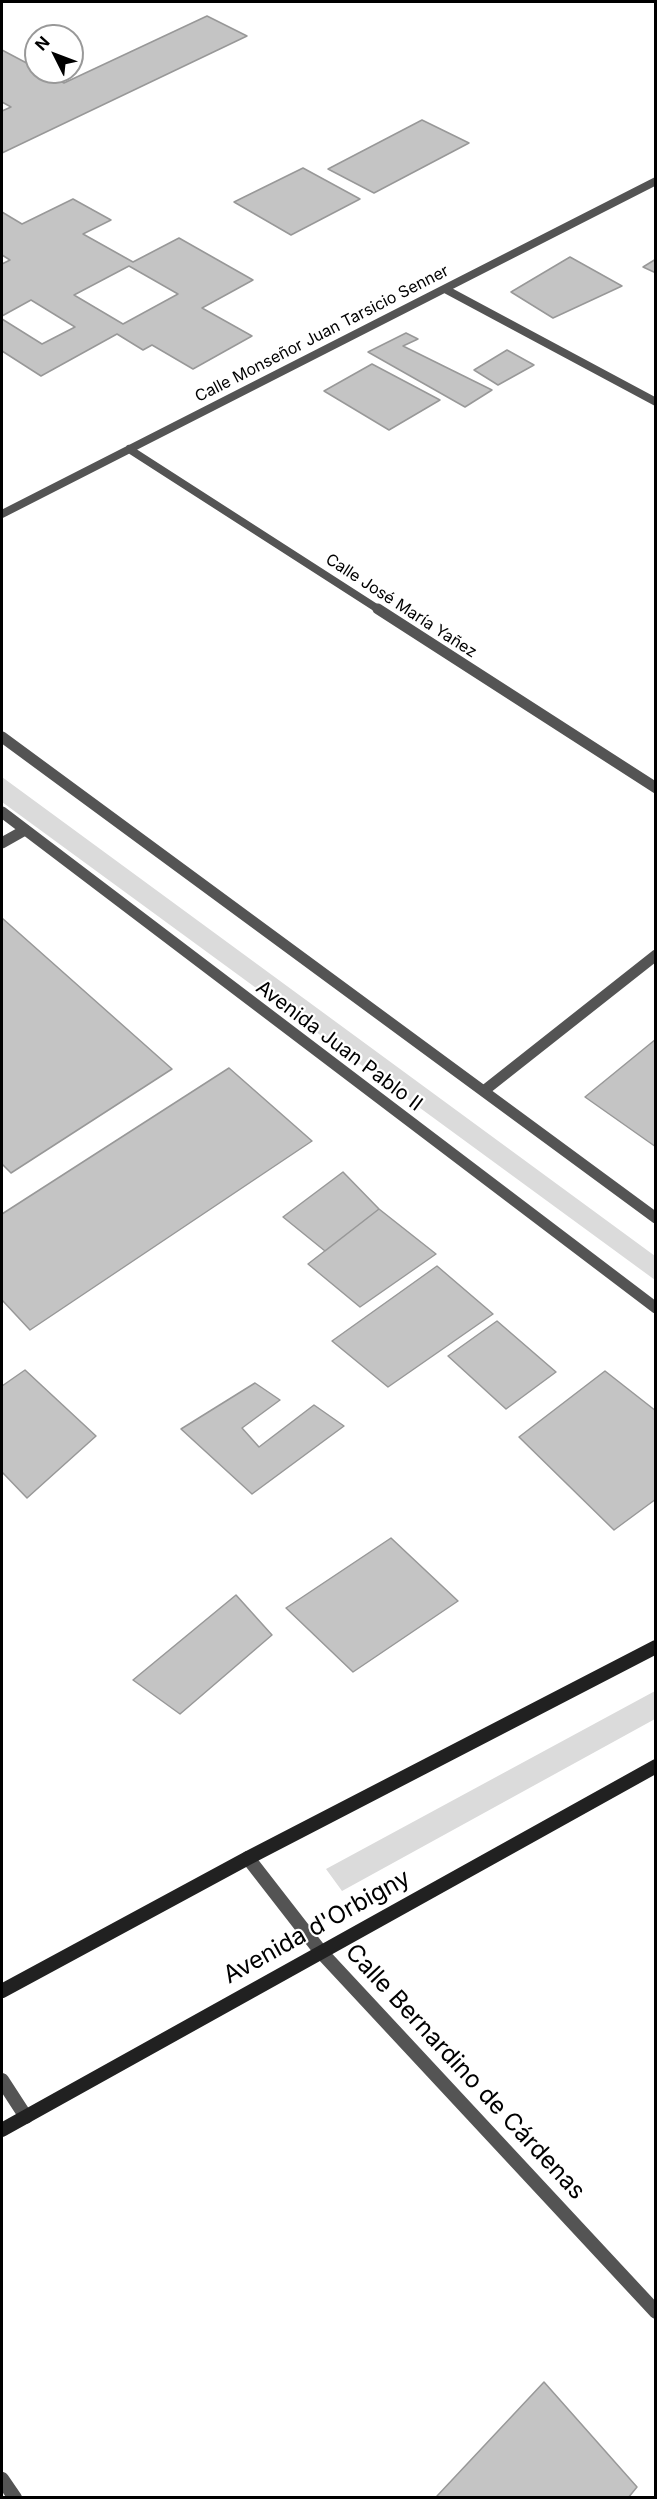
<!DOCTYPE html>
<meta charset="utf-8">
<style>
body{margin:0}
#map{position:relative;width:657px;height:2499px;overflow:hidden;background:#fff;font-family:Inter,sans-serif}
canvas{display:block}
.frame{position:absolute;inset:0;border:3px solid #000;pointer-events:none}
.north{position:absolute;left:24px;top:24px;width:60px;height:60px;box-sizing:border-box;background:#fff;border:2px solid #999;border-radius:50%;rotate:312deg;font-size:16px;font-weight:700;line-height:24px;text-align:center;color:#000}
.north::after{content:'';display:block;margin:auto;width:21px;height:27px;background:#000;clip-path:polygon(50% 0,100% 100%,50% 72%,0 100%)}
</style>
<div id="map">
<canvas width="657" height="2499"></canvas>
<div class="frame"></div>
<div class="north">N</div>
</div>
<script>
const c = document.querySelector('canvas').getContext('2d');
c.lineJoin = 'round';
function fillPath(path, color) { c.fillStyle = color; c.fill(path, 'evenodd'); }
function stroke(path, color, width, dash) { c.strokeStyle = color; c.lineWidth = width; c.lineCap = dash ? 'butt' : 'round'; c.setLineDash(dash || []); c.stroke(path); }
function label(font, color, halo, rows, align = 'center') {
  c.font = font + ' Inter,sans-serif'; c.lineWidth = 4.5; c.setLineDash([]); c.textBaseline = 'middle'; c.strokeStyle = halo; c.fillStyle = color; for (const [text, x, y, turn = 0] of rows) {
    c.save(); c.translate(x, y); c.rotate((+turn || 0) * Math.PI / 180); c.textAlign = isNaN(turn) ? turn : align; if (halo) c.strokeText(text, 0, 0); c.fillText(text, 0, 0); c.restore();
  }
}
fillPath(new Path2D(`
 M2 777 655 1256V1280L2 802Z
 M655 1691V1719L342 1891 326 1869Z`), '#dbdbdb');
const building = new Path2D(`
 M207 16 247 36 2 153V111L11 107 2 102V50L36 68V72H43L64 83Z
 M422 120 469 143 374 193 328 169Z
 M303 168 360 199 291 235 234 202Z
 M73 199 111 220 83 234 133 262 179 238 253 280 202 308 252 336 193 369 152 345 143 350 117 334 41 376 2 351V319L42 344 75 327 31 300 2 316V264L10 260 2 255V212L22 224ZM129 266 178 294 123 324 74 295Z
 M570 257 622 286 553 318 511 292Z
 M656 259V273L643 267Z
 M406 333 418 339 403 346 492 390 465 407 368 352Z
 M507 350 534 365 498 385 474 370Z
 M372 364 440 400 389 430 324 391Z
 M2 918 172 1069 11 1173 2 1164Z
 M656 1039V1147L585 1097Z
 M229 1068 312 1141 30 1330 2 1300V1214Z
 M343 1172 379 1209 325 1251 283 1217Z
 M379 1209 436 1254 360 1307 308 1264Z
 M437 1266 493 1314 388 1387 332 1341Z
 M497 1321 556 1372 506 1409 448 1356Z
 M25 1370 96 1436 27 1498 2 1472V1386Z
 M605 1371 656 1411V1499L614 1530 519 1437Z
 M255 1383 280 1400 242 1428 259 1447 314 1405 344 1426 252 1494 181 1429Z
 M391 1538 458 1601 353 1672 286 1608Z
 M236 1595 272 1635 180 1714 133 1680Z
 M544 2382 637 2487 628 2498H438L437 2496Z`);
fillPath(building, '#c4c4c4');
stroke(building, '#989898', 1.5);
stroke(new Path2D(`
 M2 2479 15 2498`), '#545454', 14);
stroke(new Path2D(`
 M445 289 656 402
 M129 449 381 611
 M2 514 656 181`), '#545454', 8);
stroke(new Path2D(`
 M378 609 656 788
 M2 843 25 830
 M485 1090 656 955`), '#545454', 11);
stroke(new Path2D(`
 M248 1858 321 1952 656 2312
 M2 2080 26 2117`), '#545454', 14);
stroke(new Path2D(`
 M2 737 656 1218
 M2 812 656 1308`), '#545454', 11);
stroke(new Path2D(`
 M2 1991 248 1858 656 1647
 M2 2130 656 1766`), '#212121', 14);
label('16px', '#000', '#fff', [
 ["Calle Monseñor Juan Tarsicio Senner",322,334,-27],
 ["Calle José María Yañez",401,606,33]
]);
label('20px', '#000', '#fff', [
 ["Avenida Juan Pablo II",339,1046,37]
]);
label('24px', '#000', '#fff', [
 ["Avenida d'Orbigny",317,1927,-29],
 ["Calle Bernardino de Cárdenas",465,2072,47]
]);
</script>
